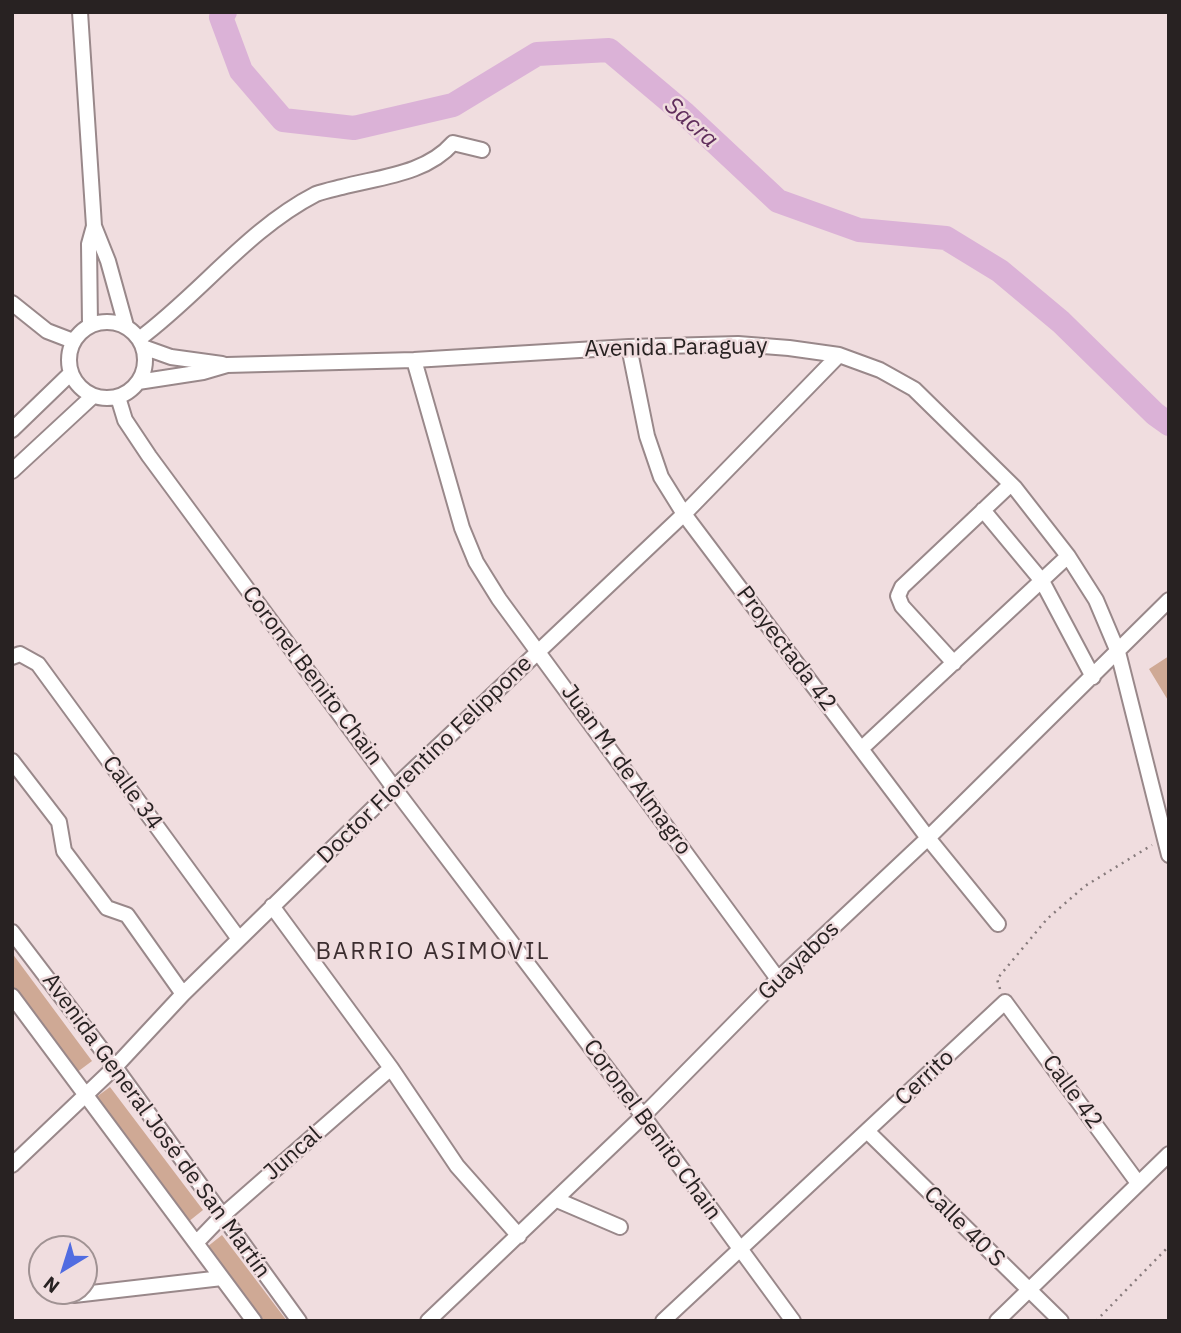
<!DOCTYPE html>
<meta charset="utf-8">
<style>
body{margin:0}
#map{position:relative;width:1181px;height:1333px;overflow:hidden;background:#f0dddf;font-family:"IBM Plex Sans",sans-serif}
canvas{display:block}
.frame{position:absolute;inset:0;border:14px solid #282222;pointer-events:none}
.north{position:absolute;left:28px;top:1235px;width:70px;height:70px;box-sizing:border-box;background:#f0dddf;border:2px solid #a09293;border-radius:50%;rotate:218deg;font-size:19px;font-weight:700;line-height:28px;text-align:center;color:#282222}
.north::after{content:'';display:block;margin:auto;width:24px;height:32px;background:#516ce1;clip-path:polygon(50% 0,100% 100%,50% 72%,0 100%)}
</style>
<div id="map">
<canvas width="1181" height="1333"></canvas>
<div class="frame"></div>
<div class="north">N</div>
</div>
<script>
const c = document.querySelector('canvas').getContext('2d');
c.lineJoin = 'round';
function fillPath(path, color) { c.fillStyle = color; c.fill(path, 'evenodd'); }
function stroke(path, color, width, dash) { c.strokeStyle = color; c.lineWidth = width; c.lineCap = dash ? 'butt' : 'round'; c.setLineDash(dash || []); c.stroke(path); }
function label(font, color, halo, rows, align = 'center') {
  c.font = font + ' "IBM Plex Sans",sans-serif'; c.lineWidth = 5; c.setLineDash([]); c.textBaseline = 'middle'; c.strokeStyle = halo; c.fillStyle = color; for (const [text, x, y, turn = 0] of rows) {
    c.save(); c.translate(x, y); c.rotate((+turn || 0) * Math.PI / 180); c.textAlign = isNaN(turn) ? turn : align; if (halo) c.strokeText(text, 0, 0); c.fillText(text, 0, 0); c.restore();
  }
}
fillPath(new Path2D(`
 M1169 656V702L1149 669Z
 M12 953 92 1061 76 1073 12 985Z
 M110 1087 203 1210 188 1222 95 1098Z
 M222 1235 287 1321H262L207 1247Z`), '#cfa995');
stroke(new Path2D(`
 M225 12 221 17 241 71 283 120 354 128 453 105 537 54 609 50 685 114 778 201 859 230 946 238 1000 271 1061 322 1155 414 1169 424`), '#dbb2d7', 24);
const minor = new Path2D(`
 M80 12 94 226 89 244 90 325
 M94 226 108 261 126 326
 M12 303 47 331 73 341
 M69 360a38 38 0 1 1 76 0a38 38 0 1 1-76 0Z
 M139 339C200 294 248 229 316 194 324 191 334 189 342 187 380 177 426 174 453 143L482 150
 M143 347 171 357 222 364
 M629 347 647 436 661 477 684 514 928 838 998 924
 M414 360 462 528 476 562 499 599 778 979
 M138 382 203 372 227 365 414 360 629 347 738 344 789 348 839 355 880 370 914 389 1015 488 1068 556 1096 600 1118 652 1169 855
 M118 397 125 420 149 456 394 788 643 1116 793 1321
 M12 430 71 373
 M12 471 93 396
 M983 510 1042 581 1093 677
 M12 657 20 654 38 664 239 939
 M954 663 902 606 898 596 902 587 1011 484
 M861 749 1068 556
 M12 761 59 822 64 851 107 908 127 915 183 994
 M272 906 391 1068 457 1166 519 1236
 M12 932 115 1067 299 1321
 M12 996 254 1321
 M868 1132 1061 1321
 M12 1165 115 1067 183 994 394 788 684 514 839 355
 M557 1200 620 1227
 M196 1243 222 1216 391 1068
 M74 1295 222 1278
 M428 1321 643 1116 778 979 928 838 1169 600
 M663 1321 1005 1002 1138 1183
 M997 1321 1169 1154`);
stroke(minor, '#99888a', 18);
stroke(new Path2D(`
 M1000 989 997 979 1047 919 1085 886 1152 845
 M1096 1321 1169 1246`), '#877b7c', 2.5, [2, 5]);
stroke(minor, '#fff', 14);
label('23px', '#282222', '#f0dddf', [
 ["Avenida Paraguay",676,348,-1],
 ["Proyectada 42",786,649,53],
 ["Coronel Benito Chain",312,676,53],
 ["Doctor Florentino Felippone",425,760,-44],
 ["Juan M. de Almagro",626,770,54],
 ["Calle 34",132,793,54],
 ["Guayabos",799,961,-44],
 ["Cerrito",925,1078,-43],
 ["Calle 42",1072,1092,54],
 ["Avenida General José de San Martín",156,1126,54],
 ["Coronel Benito Chain",652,1130,54],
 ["Juncal",293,1154,-41],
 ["Calle 40 S",964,1227,45]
]);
label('italic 24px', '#602e5c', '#f0dddf', [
 ["Sacra",691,123,42]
]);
c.letterSpacing = '2px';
label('24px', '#3c2e30', '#f0dddf', [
 ["BARRIO ASIMOVIL",433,952]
]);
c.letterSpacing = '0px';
</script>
